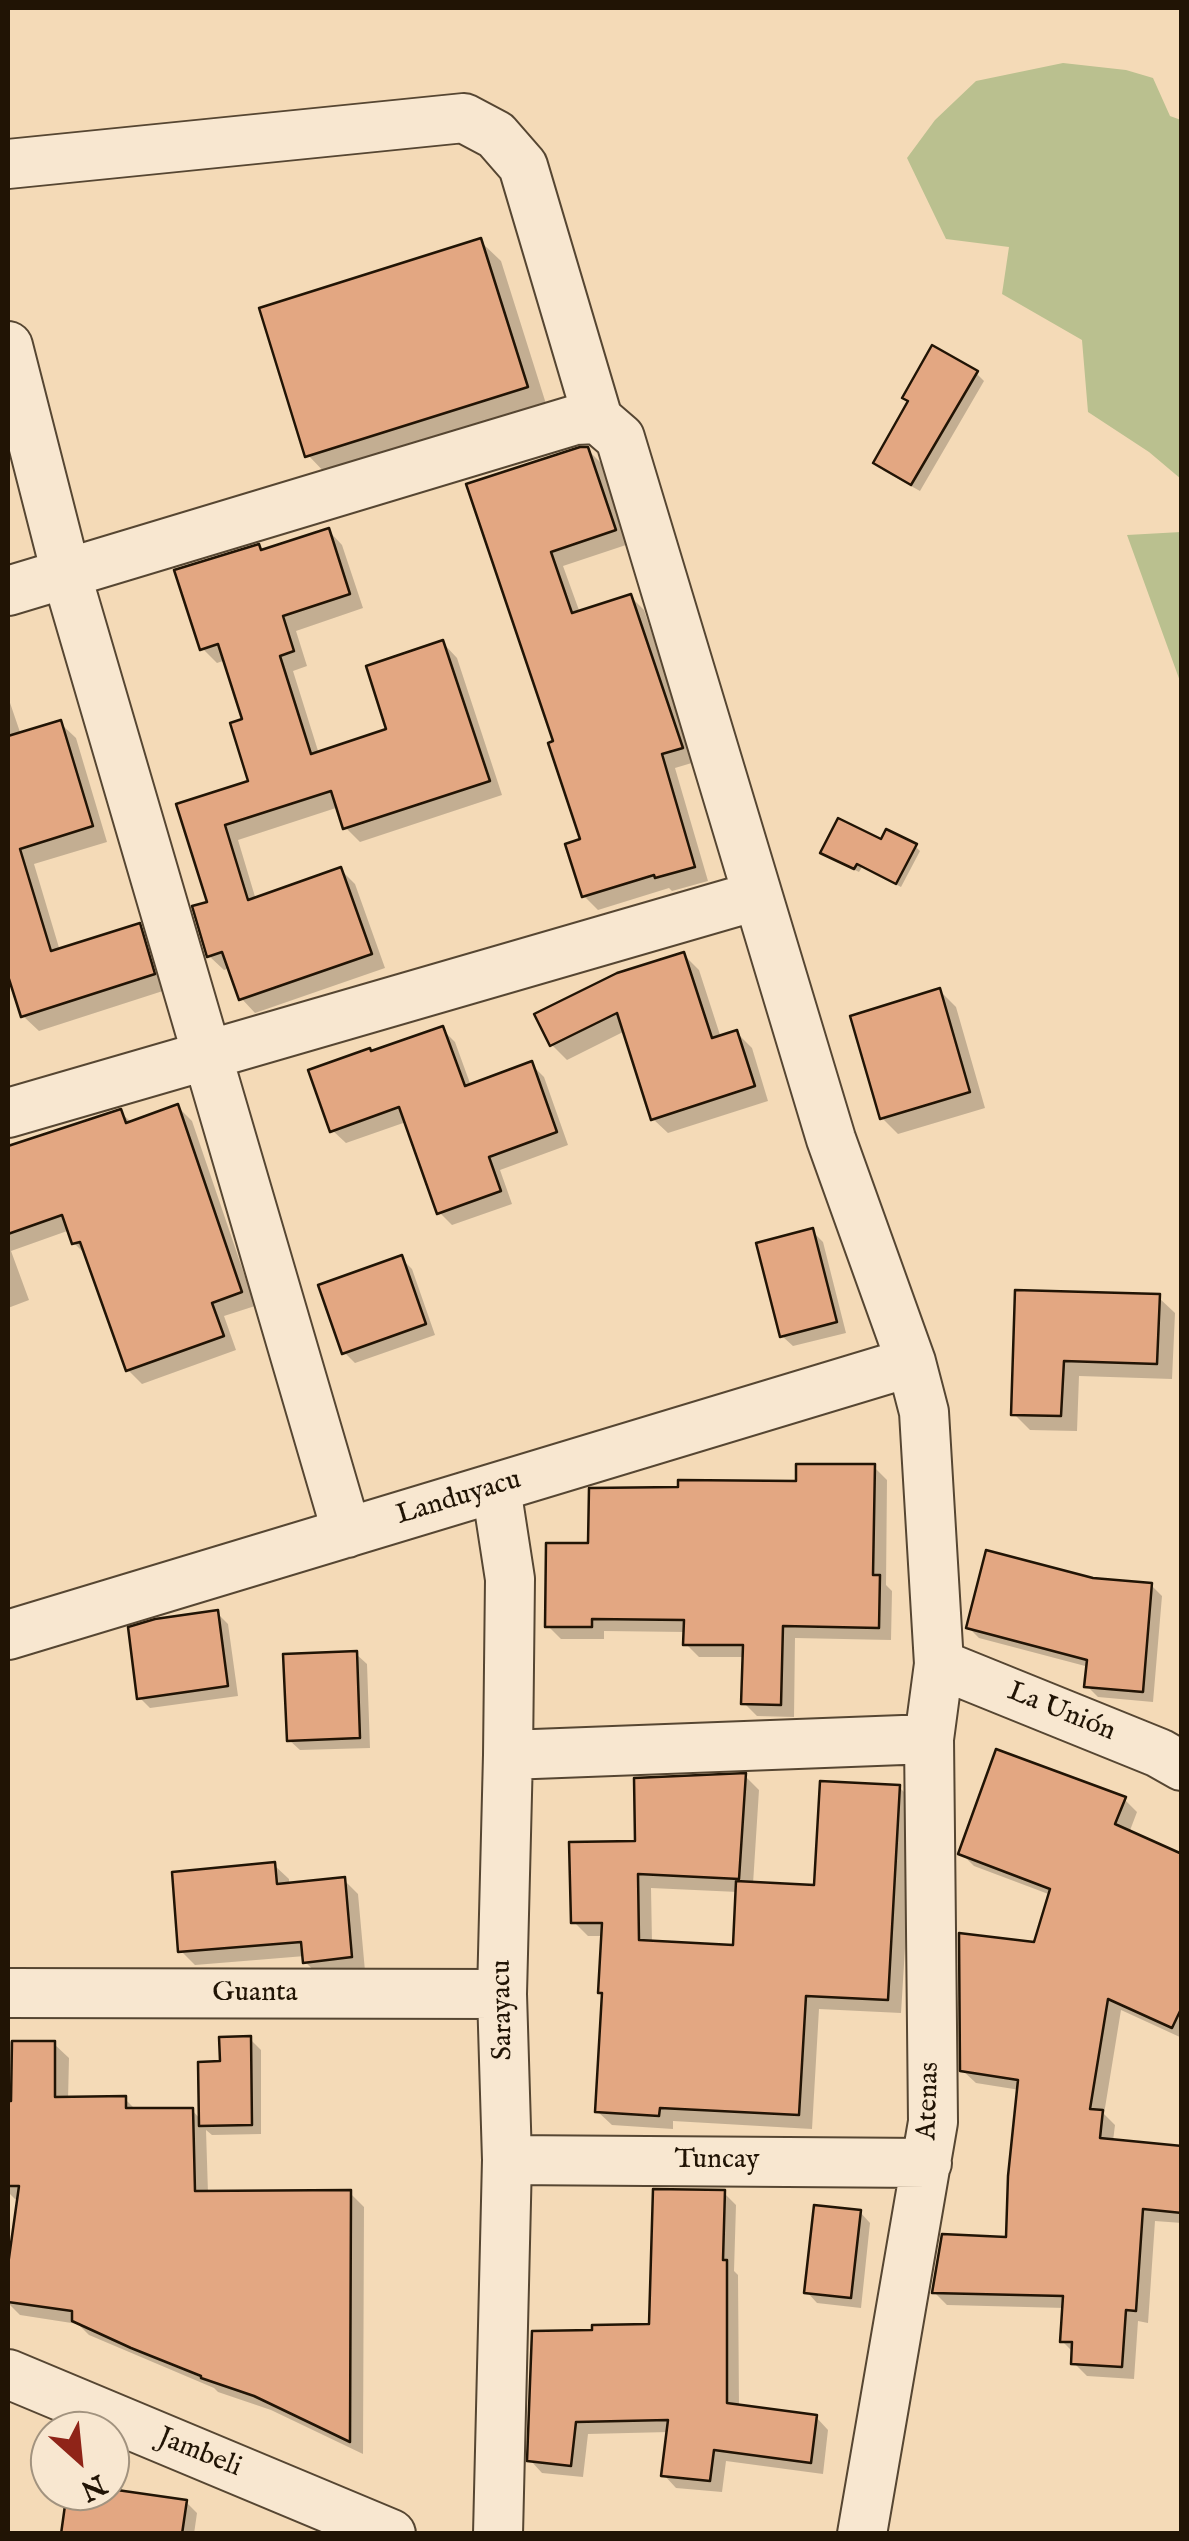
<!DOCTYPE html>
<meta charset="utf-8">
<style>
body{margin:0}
#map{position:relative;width:1189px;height:2541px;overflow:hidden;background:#f4dab7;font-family:"IM FELL English",serif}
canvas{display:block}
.frame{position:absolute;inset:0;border:10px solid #211405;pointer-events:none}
.north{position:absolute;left:30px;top:2411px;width:100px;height:100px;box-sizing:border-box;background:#f8e7d0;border:2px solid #a2937f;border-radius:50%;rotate:153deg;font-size:28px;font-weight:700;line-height:40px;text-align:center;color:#211405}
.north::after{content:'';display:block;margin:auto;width:35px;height:45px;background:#8f2418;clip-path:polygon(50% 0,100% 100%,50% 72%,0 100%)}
</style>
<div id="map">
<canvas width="1189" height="2541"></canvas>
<div class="frame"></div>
<div class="north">N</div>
</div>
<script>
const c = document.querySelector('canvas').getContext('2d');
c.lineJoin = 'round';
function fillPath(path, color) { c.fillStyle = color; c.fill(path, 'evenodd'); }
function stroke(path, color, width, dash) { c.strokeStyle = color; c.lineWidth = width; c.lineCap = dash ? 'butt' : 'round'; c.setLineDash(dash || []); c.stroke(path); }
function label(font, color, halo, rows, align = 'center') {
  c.font = font + ' "IM FELL English",serif'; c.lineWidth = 9; c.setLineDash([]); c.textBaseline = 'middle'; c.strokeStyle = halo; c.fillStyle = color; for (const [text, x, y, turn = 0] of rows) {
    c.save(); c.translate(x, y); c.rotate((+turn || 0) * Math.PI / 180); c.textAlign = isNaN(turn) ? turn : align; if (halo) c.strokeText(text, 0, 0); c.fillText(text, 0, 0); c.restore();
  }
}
fillPath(new Path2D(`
 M1063 63 1126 70 1153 78 1170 116 1181 120V479L1149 452 1088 412 1082 340 1002 294 1009 247 946 239 907 158 935 120 976 81Z
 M1181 532H1182L1181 684 1127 535Z`), '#bac08f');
fillPath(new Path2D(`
 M480 241 501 261 547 407 328 476 308 455Z
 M976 373 984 381 920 491 884 471 876 463 910 402Z
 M588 450 602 464 629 544 563 566 580 613 630 596 644 610 695 762 675 768 708 881 672 891 669 888 598 910 584 896 583 841 556 743 469 486Z
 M328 530 342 545 363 608 296 631 307 666 293 671 319 754 389 730 443 643 457 658 502 795 360 842 345 827 339 807 238 840 256 900 341 870 355 884 385 968 255 1013 241 998 230 968 224 970 209 956 210 903 179 806 251 782 246 720 226 660 217 663 202 648 258 547 263 552Z
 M8 697 21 735 60 723 76 738 107 842 34 864 60 951 139 926 154 941 169 989 39 1031 23 1016 8 966Z
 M882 842 915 846 920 851 901 887 862 867 859 872 828 857 823 852Z
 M684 955 699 970 721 1038 737 1033 752 1048 768 1101 668 1133 653 1119 625 1031 567 1060 552 1045Z
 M940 991 956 1007 985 1108 898 1134 882 1118Z
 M442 1029 455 1042 471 1086 531 1064 544 1077 568 1145 500 1170 512 1204 452 1225 439 1212 406 1122 346 1143 332 1130 372 1054Z
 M178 1107 192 1121 255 1306 224 1316 236 1350 142 1384 128 1370 88 1257 74 1243 70 1230 11 1251 29 1300 8 1308V1149L120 1112 132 1123Z
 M812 1231 823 1242 846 1333 793 1346 782 1336Z
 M401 1258 412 1269 435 1335 355 1363 344 1352Z
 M1018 1292 1158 1297 1175 1313 1172 1379 1079 1376 1077 1431 1030 1430 1014 1414Z
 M874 1467 887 1480 886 1585 892 1591 891 1640 795 1638 794 1717 757 1716 744 1703 745 1657H699L686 1644V1632L604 1631V1639H561L548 1626 591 1546 798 1484Z
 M1092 1580 1151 1585 1162 1596 1153 1702 1098 1697 1087 1686 1089 1667 979 1638 968 1627Z
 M217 1613 228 1624 238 1696 150 1708 139 1697Z
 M356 1654 367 1664 370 1748 300 1750 289 1740Z
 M745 1776 759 1790 753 1884 816 1887 899 1787 914 1802 901 2013 819 2009 812 2129 673 2121V2129L612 2125 597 2111 604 1995 601 1992 604 1936H588L574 1922 638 1843ZM651 1888 738 1892 735 1948 652 1943Z
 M1124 1799 1137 1812 1129 1833 1182 1857V2038L1121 2010 1104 2114 1115 2125 1113 2141 1182 2149V2223L1155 2221 1148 2323 1138 2321 1134 2379 1087 2376 1074 2363V2353L1062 2341 1065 2308 947 2305 934 2292 1009 2239 1020 2090 976 2083 962 2070 1035 1945 1051 1895 974 1866 961 1853Z
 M274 1865 289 1879V1885L344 1880 358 1894 365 1971 320 1976 305 1962V1956L195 1965 181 1951Z
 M8 2039 13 2044H54L69 2058 68 2100 125 2099 137 2111 192 2110 201 2120 222 2064 250 2039 261 2050V2134L212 2135 206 2130 208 2193H350L364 2207 363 2454 271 2410 218 2392 214 2388 89 2335 78 2324 20 2315 8 2303V2283L19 2199H15L8 2192Z
 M723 2192 736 2205 734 2271 738 2275 739 2407 816 2417 828 2430 823 2474 726 2461 722 2492 676 2488 664 2475 669 2432 588 2434 583 2477 542 2473 530 2460 652 2327Z
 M860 2212 870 2223 861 2308 817 2303 807 2292Z
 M70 2491H110L186 2502 197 2513 194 2534H63Z`), '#0003');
const building = new Path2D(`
 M481 238 528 387 305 457 259 308Z
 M932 345 978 371 911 485 873 463 908 401 902 398Z
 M580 447H588L616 530 551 552 572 613 631 594 683 748 662 754 695 867 655 878 654 875 582 897 565 844 580 839 548 743 553 741 466 484Z
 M329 528 350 594 283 616 294 651 280 656 311 754 386 729 366 666 443 640 490 781 343 829 331 791 225 825 248 900 341 867 372 954 239 1000 222 952 207 957 192 906 207 902 176 804 248 781 230 723 242 719 218 644 200 650 174 570 259 544 261 550Z
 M61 720 93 826 20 849 51 951 140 923 155 974 21 1017 8 976V736Z
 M838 818 881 839 886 829 917 844 896 884 857 864 854 869 820 853Z
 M684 952 712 1038 737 1030 755 1086 651 1120 617 1013 550 1046 534 1014 617 973Z
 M940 988 970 1092 880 1119 850 1016Z
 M443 1026 465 1086 532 1061 557 1132 489 1157 501 1191 437 1214 399 1107 330 1132 308 1070 370 1048 371 1051Z
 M178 1104 242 1292 212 1303 224 1336 126 1371 80 1242 72 1244 62 1215 8 1234V1146L121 1109 126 1123Z
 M813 1228 837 1322 780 1337 756 1243Z
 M402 1255 426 1324 342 1354 318 1285Z
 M1015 1290 1160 1294 1157 1364 1064 1361 1061 1416 1011 1415Z
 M796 1464H875L873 1575H880L879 1628 783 1626 781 1705 741 1704 743 1645H683L684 1620 592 1619V1627H545L546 1543H588L589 1488 678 1487V1480L796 1481Z
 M986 1550 1093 1578 1152 1583 1143 1692 1084 1687 1087 1660 966 1628Z
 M218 1610 228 1686 137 1699 128 1627 155 1619Z
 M357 1651 360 1738 287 1741 283 1654Z
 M996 1749 1126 1797 1115 1824 1182 1854V2007L1172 2028 1108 1999 1090 2109 1103 2110 1100 2138 1182 2146V2213L1143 2209 1136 2311 1126 2310 1122 2367 1071 2364 1072 2342H1060L1063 2296 932 2293 942 2234 1006 2237 1008 2176 1018 2080 960 2071 959 1933 1034 1942 1050 1889 958 1854Z
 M746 1773 739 1879 638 1874 639 1940 733 1945 736 1881 814 1885 820 1781 900 1785 888 2000 806 1996 799 2115 660 2108 659 2116 595 2112 602 1993H598L602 1923H571L569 1842 635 1841 634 1778Z
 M275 1862 277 1884 345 1877 352 1957 303 1963 301 1942 178 1952 172 1872Z
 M251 2036 252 2125 199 2126 198 2062 220 2061 219 2037Z
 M12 2041H55V2097L126 2096V2108H193L195 2191 351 2190 350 2442 254 2396 201 2378V2376L131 2348 72 2321V2311L8 2302V2265L19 2186H8V2101H11Z
 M653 2189 725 2190 723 2260H727V2403L817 2415 811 2463 714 2450 710 2481 661 2476 668 2420 576 2422 571 2466 527 2461 532 2331 592 2330V2325L649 2324Z
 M814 2205 861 2210 851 2298 804 2293Z
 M110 2489 187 2500 182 2534H61L67 2491H110Z`);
fillPath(building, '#e3a782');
stroke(building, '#211405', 2.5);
const minor = new Path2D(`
 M8 164 464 118 496 135 523 166 598 419
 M8 346 66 573 347 1533
 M8 591 575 420 598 419 620 438 831 1139 911 1362 924 1412 939 1664 929 1739 933 2122 862 2534
 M8 1113 756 896
 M496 1488 510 1579 508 1755 502 1994 507 2160 498 2534
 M8 1635 911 1362
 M939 1664 1159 1753 1182 1766
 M508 1755 929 1739
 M8 1993 502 1994
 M507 2160 927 2163
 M8 2374 391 2534`);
stroke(minor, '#564632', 52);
stroke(minor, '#f8e7d0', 48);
label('28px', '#211405', '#f8e7d0', [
 ["Landuyacu",459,1499,-17],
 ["La Unión",1061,1713,22],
 ["Guanta",255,1994],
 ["Sarayacu",504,2010,-91],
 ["Atenas",930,2101,-88],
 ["Tuncay",717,2161],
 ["Jambeli",199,2454,22]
]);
</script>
